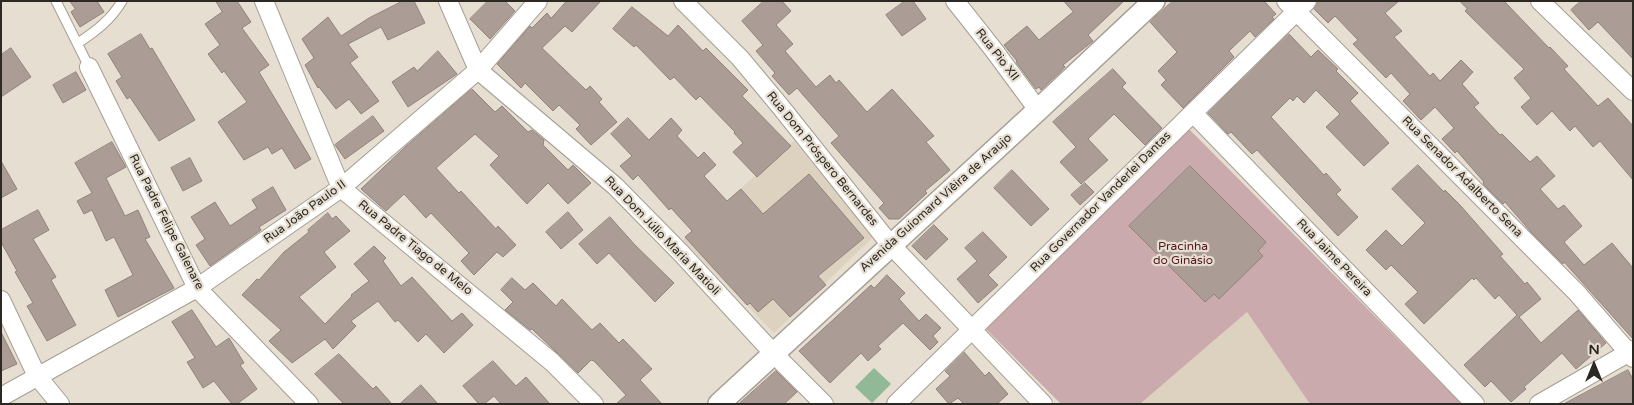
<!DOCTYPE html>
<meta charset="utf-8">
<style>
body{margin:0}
#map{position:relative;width:1634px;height:405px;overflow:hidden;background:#e6ded1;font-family:"Varela Round",sans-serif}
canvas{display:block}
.frame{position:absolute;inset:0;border:2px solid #2c2924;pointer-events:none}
.north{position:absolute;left:1569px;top:340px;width:50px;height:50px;-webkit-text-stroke:4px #e6ded1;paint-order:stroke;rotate:0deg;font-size:14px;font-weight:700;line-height:20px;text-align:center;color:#2c2924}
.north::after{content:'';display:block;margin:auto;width:18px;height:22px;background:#2c2924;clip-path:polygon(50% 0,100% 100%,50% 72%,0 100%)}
</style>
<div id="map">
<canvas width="1634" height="405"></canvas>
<div class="frame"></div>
<div class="north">N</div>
</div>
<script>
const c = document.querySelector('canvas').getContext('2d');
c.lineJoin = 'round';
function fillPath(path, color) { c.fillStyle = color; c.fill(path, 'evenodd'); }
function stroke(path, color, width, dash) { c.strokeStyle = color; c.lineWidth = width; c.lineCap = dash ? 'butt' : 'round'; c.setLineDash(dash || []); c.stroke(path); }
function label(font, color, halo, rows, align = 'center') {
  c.font = font + ' "Varela Round",sans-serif'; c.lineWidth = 4.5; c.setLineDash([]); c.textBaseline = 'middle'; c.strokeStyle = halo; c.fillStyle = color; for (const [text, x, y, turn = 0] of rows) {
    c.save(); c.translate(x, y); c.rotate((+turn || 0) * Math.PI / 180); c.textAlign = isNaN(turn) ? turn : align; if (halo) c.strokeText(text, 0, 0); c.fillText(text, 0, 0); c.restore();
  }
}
fillPath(new Path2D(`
 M794 141 873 237 774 333 683 240Z
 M1247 312 1310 404H1140Z`), '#ddd2bf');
fillPath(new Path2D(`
 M1188 128 1462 404H1310L1247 312 1140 404H1061L984 327Z`), '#cbaaae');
fillPath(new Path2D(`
 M874 368 891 384 872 403 855 387Z`), '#91b897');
const building = new Path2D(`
 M70 1H97L104 12 80 27 71 12 75 9Z
 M216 1H237L251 22 242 28 269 65 259 72 311 159 295 169 282 148 272 154 268 147 244 160 218 122 247 102 224 71 222 73 208 54 220 45 205 24 222 12Z
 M403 1H414L425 23 388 40 381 27 348 44 358 57 350 63 379 101 361 114 349 99 336 109 319 87 318 88 305 65 314 58 302 39 328 17 341 36 369 18Z
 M488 1H505L515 11 490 39 470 19Z
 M567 1H601L572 32 565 26 542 48 586 90 590 86 602 99 599 102 617 122 591 145 576 129 580 125 559 105 553 111 525 83 521 88 497 64 530 26 532 28 547 13 551 18Z
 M764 1H782L791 11 776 25 793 44 785 51 816 87 830 75 836 83 839 80 867 112 892 89 934 136 926 142 950 170 925 191 927 193 899 219H889L879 208 884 203 831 143 839 136 797 88 789 95 772 76 775 73 756 51 763 45 742 21Z
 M905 1H913L926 19 902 36 886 15Z
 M1064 1H1124L1088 35 1093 41 1063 65 1065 67 1041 90 1039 87 1036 89 1016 62 1017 61 1004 45 1027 26 1039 40 1073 12Z
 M1173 1H1264L1276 14 1272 17 1274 19 1255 37 1250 31 1229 51 1234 57 1183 108 1161 85 1166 80 1158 71 1177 52 1150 22Z
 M1317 1H1399L1385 13 1402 31 1394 37 1430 76 1433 73 1440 81 1461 60 1473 72 1462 84 1479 103 1474 107 1500 135 1502 134 1530 162 1537 156 1555 176 1540 189 1558 209 1564 205 1582 226 1564 242 1584 265 1612 243 1633 268V339L1564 262 1563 264 1531 232 1505 202 1503 204 1484 185 1483 183 1484 182 1457 151 1455 153 1442 139 1454 128 1435 107 1421 120 1403 101 1410 94 1391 73 1386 78 1353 44 1358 40 1335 16 1328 23 1314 9Z
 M1460 1H1504L1549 48 1550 47 1568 66 1564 69 1598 106 1608 98 1633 126V180L1600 141 1593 147 1575 126 1570 131 1552 111 1537 125 1521 107 1531 98 1514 78 1524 69 1465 11 1467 9Z
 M1581 1H1633V59L1598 22 1589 30 1571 10Z
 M632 7 668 36 678 25 703 51 706 48 748 90 742 96 791 146 757 177 733 152 743 143 734 133 735 132 700 96 696 100 674 77 670 80 636 45 634 47 613 29Z
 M141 34 150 49 152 48 195 120 159 141 130 97 127 99 116 81 122 77 108 54Z
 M1289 34 1311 57 1318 50 1338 69 1336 71 1358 93 1350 101 1389 143 1364 166 1326 127 1340 114 1316 90 1304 103 1297 96 1293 101 1290 98 1271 117 1324 175 1326 173 1341 190 1336 194 1358 217 1338 236 1257 150 1252 154 1231 132 1228 134 1208 113Z
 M11 48 31 77 1 97V55Z
 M438 51 457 74 408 107 392 82 414 67 417 71Z
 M1113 69 1126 83 1122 87 1162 128 1145 145 1114 114 1088 139 1108 160 1081 184 1060 162 1076 147 1053 122Z
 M76 72 86 90 63 103 53 85Z
 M472 89 495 112 502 106 528 132 532 130 544 140 543 145 568 170 573 165 591 183 568 204 548 183 527 204 490 165 499 156 475 134 436 168 459 193 461 191 496 229 498 226 516 245 503 257 497 252 474 275 461 261 469 253 431 213 426 218 404 194 386 211 361 189 404 148Z
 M373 116 384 131 345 159 335 145Z
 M628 118 649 140 671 118 682 130 677 136 698 158 704 152 716 165 704 176 727 201 741 189 763 214 809 174 864 238 818 276 826 285 790 317 773 299 758 312 750 303 747 305 685 237 692 231 671 208 669 210 638 175 633 180 620 166 632 156 611 134Z
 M112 142 126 167 106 178 125 216 138 210 150 237 145 239 174 288 118 317 105 290 133 275 114 237 106 241 92 210 84 214 77 201 92 193 75 163Z
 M190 158 202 181 183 191 171 168Z
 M1 161 17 189 1 198Z
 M1418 165 1444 192 1445 190 1460 205 1503 254 1500 256 1525 284 1527 282 1541 299 1519 317 1541 343 1578 310 1606 343 1576 369 1562 353 1524 387 1526 389 1511 402 1491 381 1485 387 1464 365 1517 315 1499 295 1495 299 1476 278 1474 280 1472 278 1424 324 1405 304 1418 292 1391 265 1386 270 1366 250 1386 230 1402 246 1425 223 1392 189Z
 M1190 166 1266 242 1258 251 1263 256 1219 299 1214 294 1205 302 1129 226Z
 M1012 170 1049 209 1031 226 994 188Z
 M1085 183 1094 192 1080 205 1071 195Z
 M273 187 286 210 259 227 261 230 210 266 196 245 205 239 191 217 215 202 230 226 257 208 252 200Z
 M38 210 49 230 33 239 56 277 51 280 76 325 47 341 27 306 33 303 15 272 17 271 1 242V230Z
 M568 212 583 230 561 249 546 232Z
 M328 213 332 219 336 216 350 231 324 252 336 267 299 297 325 324 352 296 351 295 369 281 354 264 374 246 386 258 383 261 401 286 412 277 452 321 462 313 473 325 444 353 426 334 418 342 398 320 395 322 378 301 351 321 356 326 333 349 325 339 292 363 269 341 281 330 242 295 257 279 259 280 284 252 309 232 308 230Z
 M610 217 635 245 674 283 655 302 609 253 597 264 579 244Z
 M934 225 948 239 926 260 912 246Z
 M983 232 1007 257 988 275 998 285 978 303 957 279 977 261 965 248Z
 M887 275 905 293 899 299 919 321 926 314 941 328 933 336 938 342 930 350 903 323 878 346 881 349 868 361 861 353 830 383 799 351 871 285 874 288Z
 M512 278 525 290 533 283 556 306 562 299 592 330 600 323 619 343 623 339 652 369 640 380 662 404H616L626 395 594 361 591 360 578 373 532 329 530 330 505 310 513 302 501 290Z
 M192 310 216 347 229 338 244 363 240 365 257 389 237 404H232L214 381 203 388 187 362 195 358 172 322Z
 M1 332 17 364 1 371Z
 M964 352 985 376 989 372 1008 394 997 404H964L958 398 949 404 936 389 950 376 945 371Z
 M339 354 373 389 376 386 392 404H344L315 374Z
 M493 361 516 386 526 377 550 404H501L494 396 484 404H479L463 386Z
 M1628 370 1633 379V404H1564Z
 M776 371 797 392 784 404H739Z
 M421 385 438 404H400Z`);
fillPath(building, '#ab9c96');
stroke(building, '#91837c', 1);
const service = new Path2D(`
 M56 1 89 67
 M78 43C96 31 111 20 122 1`);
const minor = new Path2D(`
 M264 1 341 188 552 362 594 404
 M448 1 478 70 615 186 681 253 774 354 824 404
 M683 1 740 58 780 106 890 244 1043 404
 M955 1 993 49 1038 110
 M1286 1 1577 293 1633 358
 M1540 1 1633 91
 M89 67 197 288 309 404
 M1193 113 1475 404
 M1 300 37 376 60 404
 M1 397 197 288 341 188 478 70 538 1
 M896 404 1307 1
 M1539 404 1633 350`);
const tertiary = new Path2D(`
 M719 404 1038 110 1154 1`);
stroke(service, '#a59e91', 11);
stroke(minor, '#a59e91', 20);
stroke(tertiary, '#a59e91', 24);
stroke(service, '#fff', 9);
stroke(minor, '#fff', 18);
stroke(tertiary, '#fff', 21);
label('12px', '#2c2924', '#e6ded1', [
 ["Rua Pio XII",997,55,52],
 ["Rua Dom Próspero Bernardes",822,159,51],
 ["Rua Senador Adalberto Sena",1462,177,45],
 ["Rua Governador Vanderlei Dantas",1101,202,-45],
 ["Avenida Guiomard Viêira de Araujo",936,203,-42],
 ["Rua João Paulo II",305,212,-36],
 ["Rua Padre Felipe Galenare",166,222,63],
 ["Rua Dom Júlio Maria Matioli",662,236,46],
 ["Rua Padre Tiago de Melo",415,248,39],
 ["Rua Jaime Pereira",1334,258,46]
]);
label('12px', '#561725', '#e6ded1', [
 ["Pracinha",1183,247],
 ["do Ginásio",1183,261]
]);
</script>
